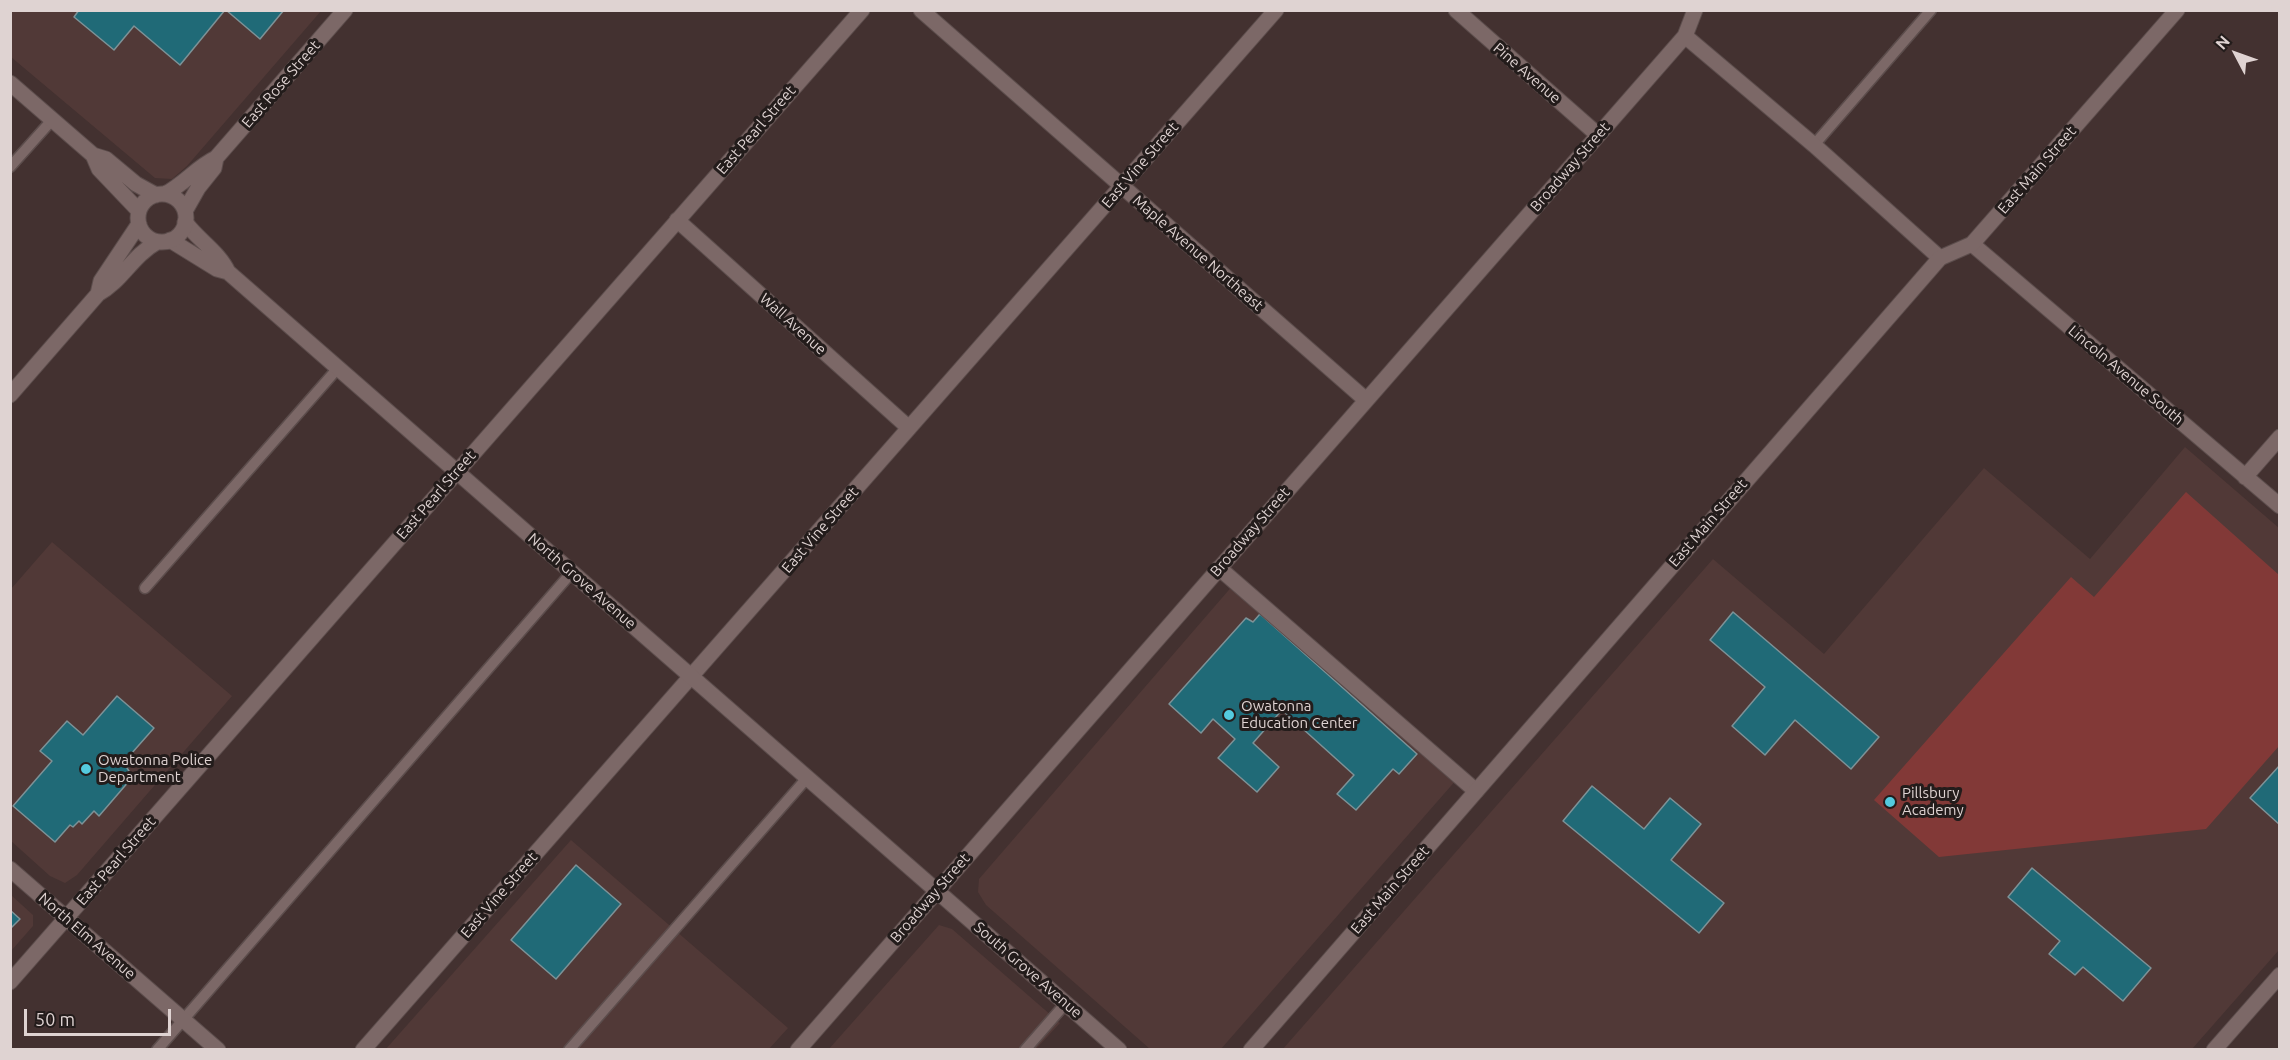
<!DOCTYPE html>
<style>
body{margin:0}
#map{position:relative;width:2290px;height:1060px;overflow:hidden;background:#433130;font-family:Ubuntu,sans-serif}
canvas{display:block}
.frame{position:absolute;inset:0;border:12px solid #dfd3d2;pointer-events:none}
.north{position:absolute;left:2206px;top:24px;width:60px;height:60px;-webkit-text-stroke:4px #231c1b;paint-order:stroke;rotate:311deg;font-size:16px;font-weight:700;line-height:24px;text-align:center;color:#dfd3d2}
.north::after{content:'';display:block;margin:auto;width:21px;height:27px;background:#dfd3d2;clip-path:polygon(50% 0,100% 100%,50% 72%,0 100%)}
.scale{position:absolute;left:24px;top:1009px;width:147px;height:27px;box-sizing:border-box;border:3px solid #dfd3d2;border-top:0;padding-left:8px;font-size:18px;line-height:21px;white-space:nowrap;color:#dfd3d2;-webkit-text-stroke:4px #231c1b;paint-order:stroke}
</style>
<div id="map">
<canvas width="2290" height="1060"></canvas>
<div class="frame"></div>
<div class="north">N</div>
<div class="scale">50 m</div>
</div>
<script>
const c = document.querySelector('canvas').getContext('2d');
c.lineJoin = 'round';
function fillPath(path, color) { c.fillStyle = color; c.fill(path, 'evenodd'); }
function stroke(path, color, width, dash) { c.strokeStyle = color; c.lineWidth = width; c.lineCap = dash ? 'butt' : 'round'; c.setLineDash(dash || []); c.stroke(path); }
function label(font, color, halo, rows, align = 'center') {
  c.font = font + ' Ubuntu,sans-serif'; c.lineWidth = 6; c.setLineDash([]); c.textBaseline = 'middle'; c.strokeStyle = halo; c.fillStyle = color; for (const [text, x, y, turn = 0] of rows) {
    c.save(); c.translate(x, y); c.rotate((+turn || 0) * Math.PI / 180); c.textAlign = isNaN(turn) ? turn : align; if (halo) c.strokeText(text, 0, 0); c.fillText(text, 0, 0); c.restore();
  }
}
fillPath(new Path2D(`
 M11 11H321L187 166 172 179 155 178 11 57Z
 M2185 447 2279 528V950L2192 1049 1282 1050 1713 559 1824 654 1984 468 2090 559Z
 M52 542 232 696 77 875 65 883 50 876 11 841V589Z
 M1234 584 1457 779 1221 1049H1150L986 905 978 892 979 879Z
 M571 840 788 1028 769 1049 385 1050Z
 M11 895 33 915V926L11 951Z
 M939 925 952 929 1060 1023 1036 1049 828 1050Z`), '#513937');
fillPath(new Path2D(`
 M2186 492 2279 575V746L2206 829 1939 857 1874 800 2071 577 2094 597Z`), '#823937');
const building = new Path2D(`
 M79 10H225L180 65 134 26 114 50 74 17Z
 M226 10H284L260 39Z
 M1733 612 1879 737 1851 769 1795 720 1765 755 1732 726 1765 687 1710 640Z
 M1260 614 1417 754 1399 774 1393 769 1356 810 1337 794 1354 775 1282 710 1253 743 1279 767 1257 792 1218 758 1235 739 1213 719 1201 733 1169 704 1246 618 1253 622Z
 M117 696 154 728 131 754 135 758 127 768 129 771 125 775 130 780 99 816 94 811 82 824 79 821 73 827 70 825 55 842 13 806 52 761 40 751 67 721 83 735Z
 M2280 765V825L2250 798Z
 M1592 786 1644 829 1670 798 1701 824 1671 860 1724 903 1699 933 1563 821Z
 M576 865 621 904 556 979 511 940Z
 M2032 868 2151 968 2123 1001 2083 967 2075 975 2049 954 2060 941 2008 897Z
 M10 910 20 919 10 929Z`);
fillPath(building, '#206a77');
stroke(building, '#7d9297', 1.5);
const service = new Path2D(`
 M1814 145 1931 10
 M10 167 52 120
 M145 588 338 368
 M157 1050 572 572
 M569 1050 807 778
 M1025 1050 1066 1003`);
const minor = new Path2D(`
 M921 10 1366 400
 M1456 10 1598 135
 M1685 36 1814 145 1940 258
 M677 220 909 428
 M1972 244 2280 506
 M2245 477 2280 437
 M1219 568 1476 791
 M10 982 862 10
 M363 1050 1276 10
 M798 1050 1685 36 1695 10
 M2214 1050 2280 975`);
const tertiary = new Path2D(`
 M185 222C198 240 219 252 228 272L1119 1050
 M170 240 217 269 228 272
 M10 869 218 1050`);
const secondary = new Path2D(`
 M10 83 93 155 106 159 136 184 156 195
 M93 155 99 169 139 211
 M165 194C184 184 197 167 216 158L345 10
 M138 218a24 24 0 1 1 48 0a24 24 0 1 1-48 0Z
 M185 211 198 188 214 168 216 158
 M98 294 101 281 139 224
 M10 395 98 294C122 281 132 256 157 242
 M1251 1050 1940 258 1972 244 2177 10`);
stroke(service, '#5c4d4c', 13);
stroke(minor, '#5c4d4c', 17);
stroke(tertiary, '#5c4d4c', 17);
stroke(secondary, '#5c4d4c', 17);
stroke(service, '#7c6867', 10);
stroke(minor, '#7c6867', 15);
stroke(tertiary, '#7c6867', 15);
stroke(secondary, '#7c6867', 15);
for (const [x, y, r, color] of [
 [1229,715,6,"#54cade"],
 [86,769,6,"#54cade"],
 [1890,802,6,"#54cade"]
]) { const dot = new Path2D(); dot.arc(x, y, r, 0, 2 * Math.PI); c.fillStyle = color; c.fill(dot); stroke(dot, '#231c1b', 2); }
label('15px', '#dfd3d2', '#231c1b', [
 ["Pine Avenue",1527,73,41],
 ["East Rose Street",281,84,-49],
 ["East Pearl Street",756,130,-49],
 ["East Vine Street",1140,165,-49],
 ["Broadway Street",1570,167,-49],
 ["East Main Street",2037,170,-49],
 ["Maple Avenue Northeast",1198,253,41],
 ["Wall Avenue",793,324,42],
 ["Lincoln Avenue South",2126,375,40],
 ["East Pearl Street",436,495,-49],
 ["East Main Street",1708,523,-49],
 ["East Vine Street",820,530,-49],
 ["Broadway Street",1250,532,-49],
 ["North Grove Avenue",582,581,41],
 ["East Pearl Street",116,861,-49],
 ["East Main Street",1390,890,-49],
 ["East Vine Street",499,895,-49],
 ["Broadway Street",930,898,-49],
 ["North Elm Avenue",87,936,41],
 ["South Grove Avenue",1028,970,41]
]);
label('15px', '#dfd3d2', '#231c1b', [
 ["Owatonna",1241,706],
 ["Education Center",1241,723],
 ["Owatonna Police",98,760],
 ["Department",98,777],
 ["Pillsbury",1902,793],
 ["Academy",1902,810]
], 'left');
</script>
